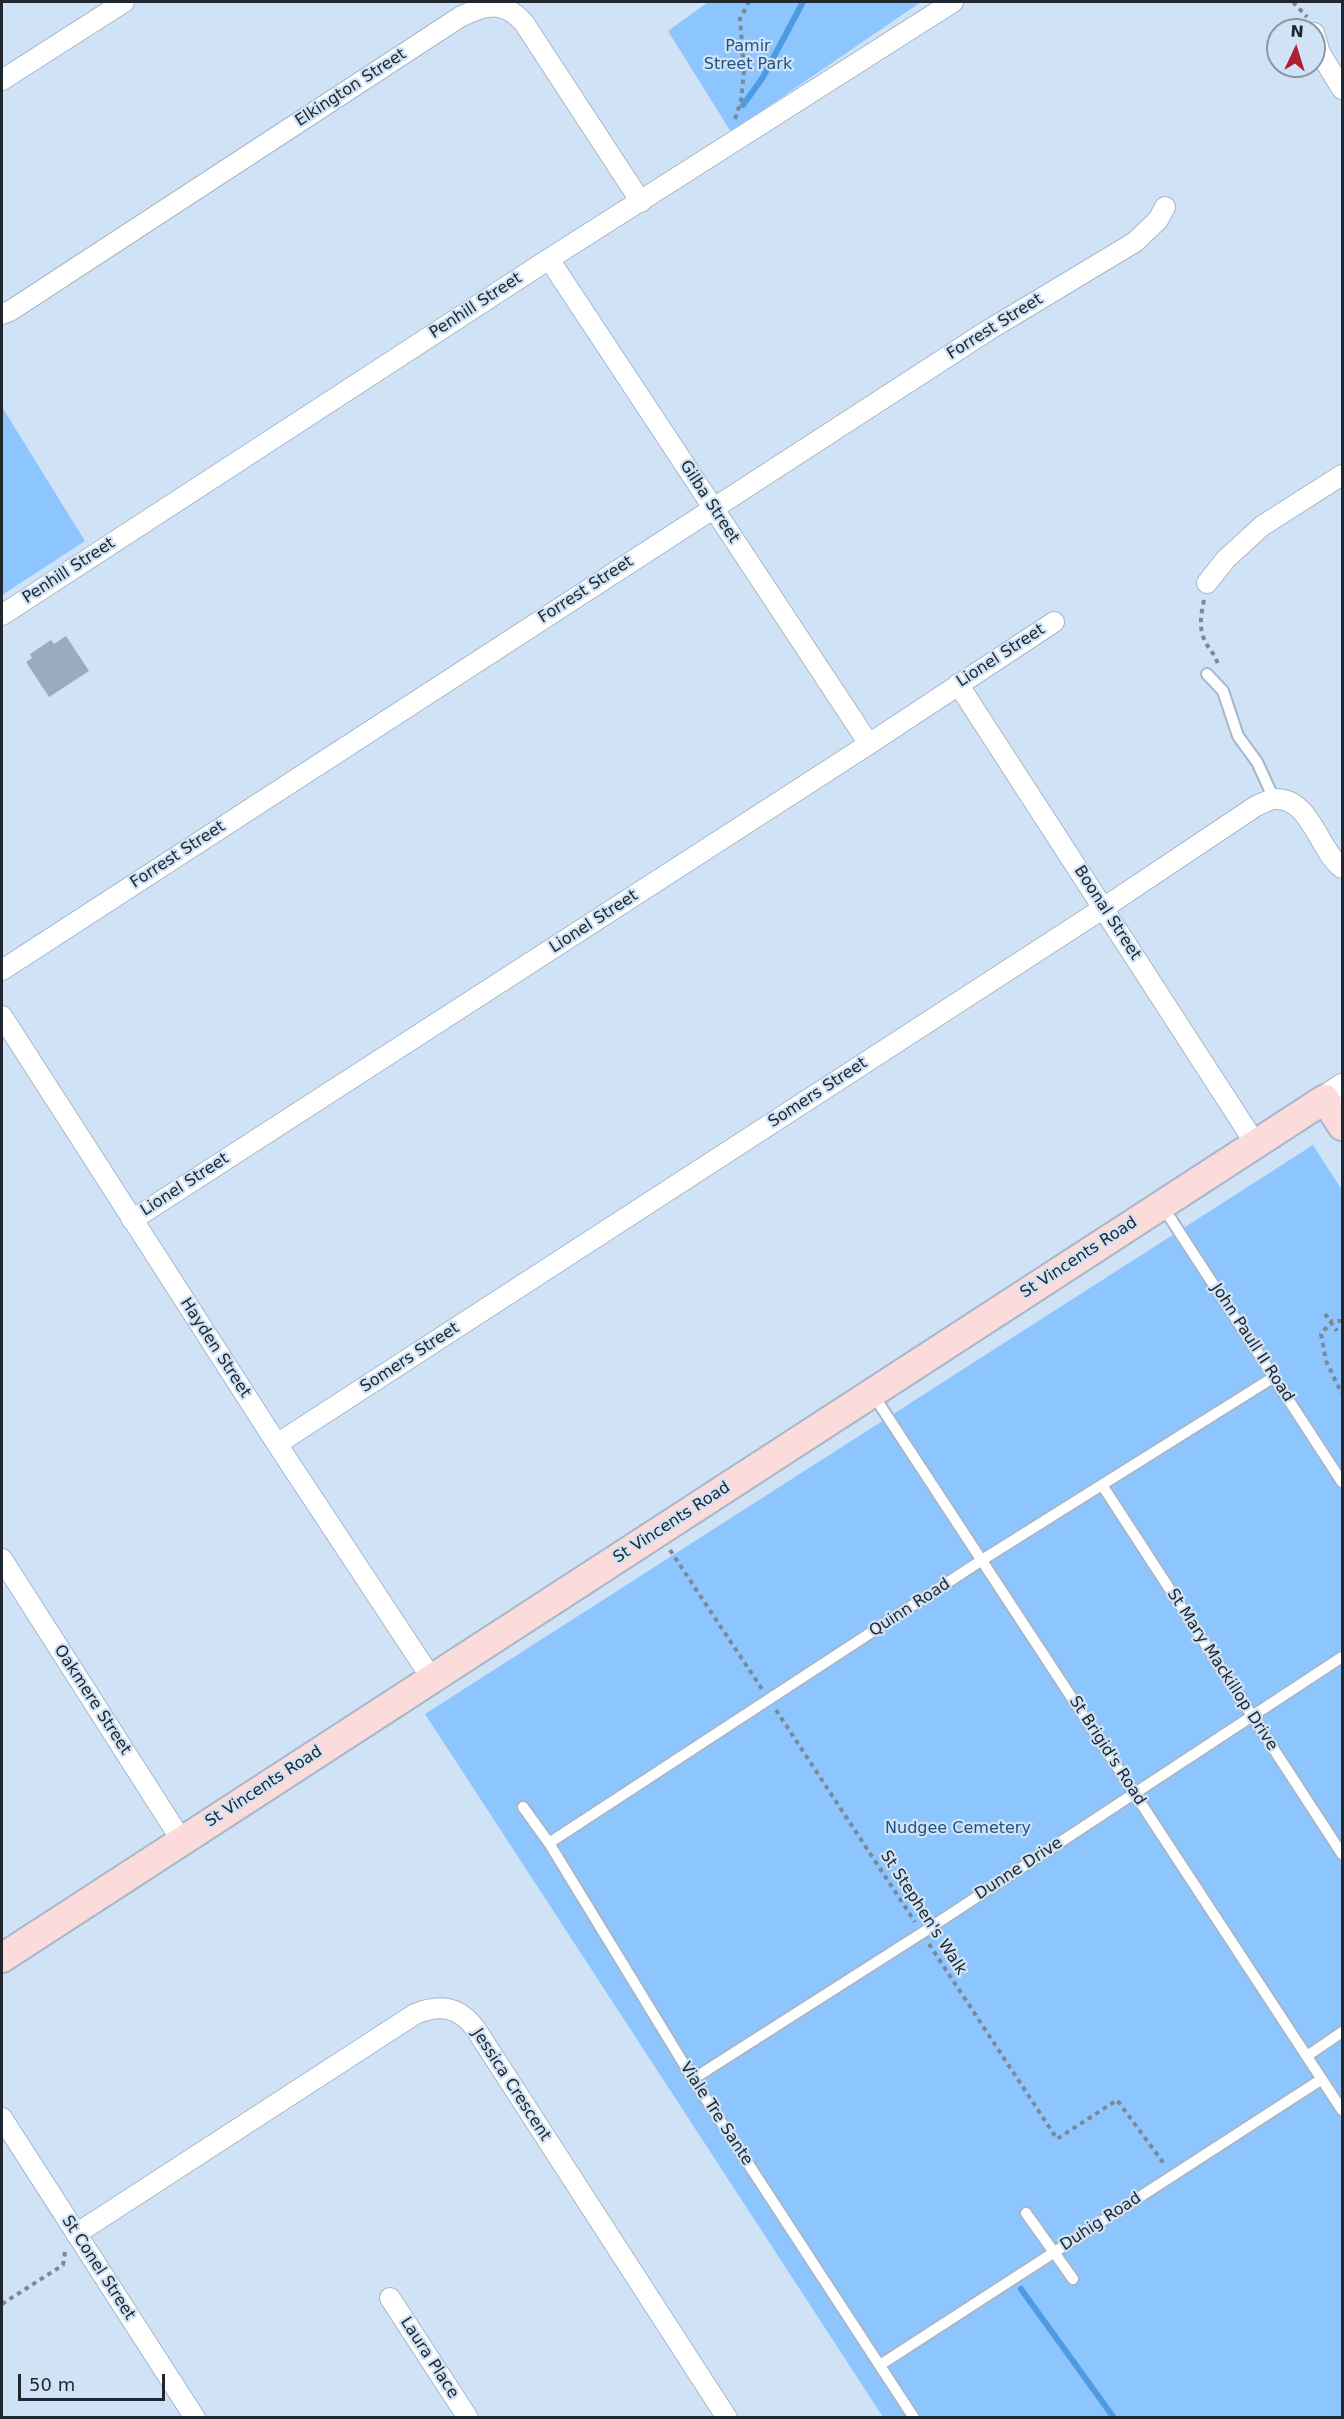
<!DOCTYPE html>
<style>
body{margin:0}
#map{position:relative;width:1344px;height:2419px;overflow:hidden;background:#d0e3f6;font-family:"DejaVu Sans",sans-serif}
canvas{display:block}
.frame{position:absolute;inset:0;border:3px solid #20272e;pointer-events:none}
.north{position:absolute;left:1266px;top:18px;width:60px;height:60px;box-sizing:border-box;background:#d0e3f6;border:2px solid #8a98a6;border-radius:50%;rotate:4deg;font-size:16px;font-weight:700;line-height:24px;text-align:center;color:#20272e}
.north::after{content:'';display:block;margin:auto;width:21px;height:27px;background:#b11f2f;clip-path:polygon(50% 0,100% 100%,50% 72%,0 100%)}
.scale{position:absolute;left:18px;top:2374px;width:147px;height:27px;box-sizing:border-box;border:3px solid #20272e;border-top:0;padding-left:8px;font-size:18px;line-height:21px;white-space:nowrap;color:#20272e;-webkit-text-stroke:4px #d0e3f6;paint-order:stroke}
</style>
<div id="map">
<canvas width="1344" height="2419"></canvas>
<div class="frame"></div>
<div class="north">N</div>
<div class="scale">50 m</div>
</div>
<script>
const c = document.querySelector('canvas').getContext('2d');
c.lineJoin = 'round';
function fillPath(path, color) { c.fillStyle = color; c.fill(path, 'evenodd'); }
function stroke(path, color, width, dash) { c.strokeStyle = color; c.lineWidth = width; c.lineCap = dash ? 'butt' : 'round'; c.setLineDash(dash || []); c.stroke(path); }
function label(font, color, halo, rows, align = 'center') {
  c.font = font + ' "DejaVu Sans",sans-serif'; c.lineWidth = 4.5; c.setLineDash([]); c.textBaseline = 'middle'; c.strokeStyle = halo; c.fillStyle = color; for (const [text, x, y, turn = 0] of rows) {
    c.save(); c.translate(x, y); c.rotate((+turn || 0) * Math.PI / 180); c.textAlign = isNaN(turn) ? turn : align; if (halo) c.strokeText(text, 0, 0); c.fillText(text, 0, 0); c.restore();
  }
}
fillPath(new Path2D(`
 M708 2H921L731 132 668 31Z
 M2 407 85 541 2 595Z
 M1313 1145 1342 1190V2417H883L425 1714Z`), '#8dc6ff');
stroke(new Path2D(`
 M743 105 763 77 803 2
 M1021 2289 1114 2418`), '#4f9be1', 6);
fillPath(new Path2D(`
 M66 636 89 671 49 697 26 662 32 658 30 654 51 640 54 644Z`), '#99abbd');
const service = new Path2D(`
 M1207 674 1223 691 1238 736 1257 762 1274 799
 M1163 1207 1342 1482
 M872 1393 1342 2110
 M1102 1485 1342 1854
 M523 1807 549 1843 693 2079 914 2418
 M549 1843 982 1560 1274 1377
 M1307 2056 1342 2032
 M693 2079 922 1933 1342 1657
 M1026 2213 1073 2279
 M880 2365 1322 2079`);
const minor = new Path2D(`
 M1314 33 1320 53 1342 89
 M2 80 124 2
 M549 259 869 744
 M2 314 10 311 460 17C486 4 504 0 524 23L641 202
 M1207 583 1226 559 1262 526 1342 475
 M2 615 549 259 953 2
 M958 684 1255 1143
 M2 970 987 331 1135 242 1158 220 1165 207
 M2 1016 277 1444 432 1679
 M132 1220 869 744 1054 622
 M277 1444 1096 913 1256 806C1261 804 1268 800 1274 799 1311 797 1318 850 1342 868
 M2 1559 182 1841
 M2 2118 195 2418
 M76 2234 415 2014C440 2004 458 2006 475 2028L727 2418
 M390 2298 468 2418`);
const tertiary = new Path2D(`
 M1325 1099 1342 1087`);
const secondary = new Path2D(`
 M2 1958 1325 1099 1342 1126`);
stroke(service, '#a6b7ca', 14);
stroke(minor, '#a6b7ca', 22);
stroke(tertiary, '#a6b7ca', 28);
stroke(secondary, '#a6b7ca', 32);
stroke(new Path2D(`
 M1293 2 1307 17
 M735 119 741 101 744 71 740 19 749 2
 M1204 600C1201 616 1198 628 1206 643 1210 651 1216 655 1218 665
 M1325 1314 1337 1331
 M1342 1321H1332L1321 1334 1326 1361 1342 1394
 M670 1550 762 1689
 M776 1710 915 1922
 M929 1944 1057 2139 1117 2100 1165 2165
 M2 2304 63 2265 65 2252`), '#7b8896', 4, [4.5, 4.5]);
stroke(service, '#fff', 10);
stroke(minor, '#fff', 20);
stroke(tertiary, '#fff', 26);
stroke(secondary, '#fbdcdb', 28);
label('16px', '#1d5281', '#d0e3f6', [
 ["Pamir",748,47],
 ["Street Park",748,65],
 ["Nudgee Cemetery",958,1829]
]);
label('16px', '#20272e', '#d0e3f6', [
 ["Elkington Street",351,88,-33],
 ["Penhill Street",476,306,-33],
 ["Forrest Street",995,327,-32],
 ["Gilba Street",709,502,57],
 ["Penhill Street",69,571,-33],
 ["Forrest Street",586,590,-33],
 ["Lionel Street",1001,656,-33],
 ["Forrest Street",178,855,-33],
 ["Boonal Street",1107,913,57],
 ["Lionel Street",594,922,-33],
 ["Somers Street",818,1093,-33],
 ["Lionel Street",185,1185,-33],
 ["St Vincents Road",1079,1258,-33],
 ["John Paull II Road",1252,1343,57],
 ["Hayden Street",215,1348,57],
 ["Somers Street",410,1358,-33],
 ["St Vincents Road",672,1523,-33],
 ["Quinn Road",910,1608,-33],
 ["St Mary Mackillop Drive",1222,1670,57],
 ["Oakmere Street",92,1700,57],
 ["St Brigid's Road",1107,1751,57],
 ["St Vincents Road",264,1787,-33],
 ["Dunne Drive",1019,1869,-33],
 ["St Stephen's Walk",923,1913,57],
 ["Jessica Crescent",511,2085,57],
 ["Viale Tre Sante",716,2114,57],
 ["Duhig Road",1101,2222,-33],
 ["St Conel Street",98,2268,57],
 ["Laura Place",429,2358,57]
]);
</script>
